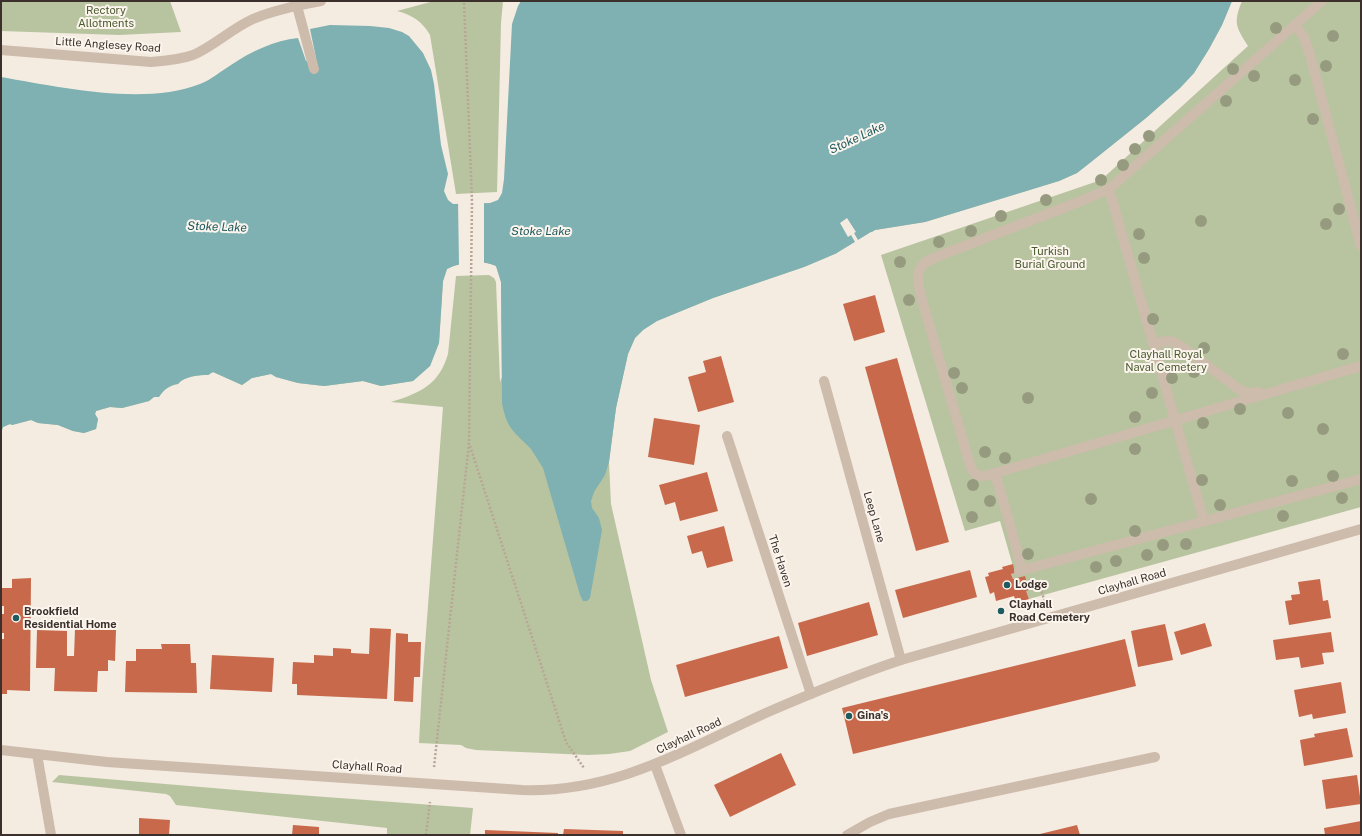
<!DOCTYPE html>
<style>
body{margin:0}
#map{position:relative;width:1362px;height:836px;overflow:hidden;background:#f4ebe1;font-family:"Public Sans",sans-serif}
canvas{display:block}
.frame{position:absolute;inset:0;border:2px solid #3b302b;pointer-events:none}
</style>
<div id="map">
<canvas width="1362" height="836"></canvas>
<div class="frame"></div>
</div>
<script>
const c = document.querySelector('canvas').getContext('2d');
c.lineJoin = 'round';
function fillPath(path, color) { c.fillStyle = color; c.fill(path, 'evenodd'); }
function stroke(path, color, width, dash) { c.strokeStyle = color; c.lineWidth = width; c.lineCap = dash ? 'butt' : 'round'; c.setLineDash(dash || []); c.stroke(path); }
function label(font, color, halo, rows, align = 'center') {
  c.font = font + ' "Public Sans",sans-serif'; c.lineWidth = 4; c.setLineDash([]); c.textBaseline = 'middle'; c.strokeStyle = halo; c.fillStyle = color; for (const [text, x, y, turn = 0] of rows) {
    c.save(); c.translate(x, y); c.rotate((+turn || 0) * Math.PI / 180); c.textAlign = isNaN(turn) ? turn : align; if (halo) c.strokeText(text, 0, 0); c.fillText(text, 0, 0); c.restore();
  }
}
fillPath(new Path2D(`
 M1 1H170L181 32 119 35 1 31Z
 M434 1H503L501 23 497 192 456 194 430 35C422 21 412 15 397 11Z
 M1232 1 1222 25 1209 49 1194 73 1180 88 1146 118 1091 162 1077 173 1059 181 925 222 875 230 837 253 823 259 804 267 713 298 657 321 643 330 635 338 628 354 616 408 609 462 611 504 651 680 668 732 630 751 609 754 588 755 476 750 466 748 461 745 419 743 422 685 443 407 391 402C420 393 439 385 448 354L456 276 489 275 494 278 496 282 500 382 502 377 501 282 496 266C481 259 461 262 447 269L443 281 439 343 430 366 413 381 381 386 363 381 324 386 298 383 276 377 271 374 252 378 242 385 213 372 208 375C199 375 184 376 178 384 170 385 163 390 159 397H154L149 401 122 408 110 407 96 411 95 414 98 419 96 429 84 433 73 431 58 425 38 423 31 420 12 425 10 424 3 427 1 433V426L28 417 87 410 443 249Z
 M1242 1H1361V507L1029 599C1025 585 1015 586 1011 574L1015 573 1000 521 965 531 881 255 1101 180 1248 46C1236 27 1233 23 1242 1Z
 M59 775 272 793 473 808 470 835H387V828L176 805 170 796 166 794 52 782Z`), '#b8c4a0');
fillPath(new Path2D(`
 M521 1H1232L1222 25 1209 49 1194 73 1180 88 1146 118 1091 162 1077 173 1059 181 925 222 875 230 837 253 823 259 804 267 713 298 657 321 643 330 635 338 628 354 616 408 609 462 605 475 594 492 591 501 592 508 599 518 602 530 590 598 587 601H583L580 595 543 468C539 462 535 455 531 449 514 431 507 430 502 403L501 282 496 266C481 259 461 262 447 269L443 281 439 343 430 366 413 381 381 386 363 381 324 386 298 383 276 377 271 374 252 378 242 385 213 372 208 375C199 375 184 376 178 384 170 385 163 390 159 397H154L149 401 122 408 110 407 96 411 95 414 98 419 96 429 84 433 73 431 58 425 38 423 31 420 12 425 10 424 3 427 1 433V77C59 87 144 106 200 84 211 80 221 71 231 65 250 52 275 40 298 38L306 61 316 58 310 29 330 25 370 26 389 28 402 32 409 36 423 53 431 70 434 84 441 145 448 174 444 191 448 200 453 204 490 203 498 200 502 193 504 179 512 24 518 6Z`), '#7fb0b2');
fillPath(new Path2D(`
 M458 201H484V264L459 266Z
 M847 218 856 232 854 233 858 240 871 232 873 234 838 255 837 253 855 242 851 235 848 237 840 223Z`), '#f4ebe1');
fillPath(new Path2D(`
 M875 295 885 332 854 341 843 304Z
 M721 356 734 402 698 412 688 377 706 372 703 361Z
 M897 358 949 542 916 551 865 367Z
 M654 418 700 425 694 465 648 457Z
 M707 472 718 511 680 521 675 502 665 505 659 485Z
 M724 526 733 561 707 568 702 551 692 554 687 536Z
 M1013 564 1015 573 1011 574 1013 579 1025 576 1029 590 1026 591 1029 599 1016 603 1014 596 996 601 994 592 990 594 985 577 989 576 988 573 1003 569 1002 567Z
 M970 570 977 597 903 618 895 590Z
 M31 578 30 691 7 690V694H1V639H4V633H1V614H4V606H1V588H12V579Z
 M1320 579 1323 601 1328 600 1331 618 1289 625 1285 601 1292 600 1291 595 1300 594 1298 582Z
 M869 602 878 635 807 656 798 623Z
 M1205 623 1212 646 1181 655 1174 632Z
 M1165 624 1173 660 1138 667 1131 631Z
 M370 628 391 629 387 699 297 695V684H292L293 662 314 663V655L333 656V648L351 649V653L369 654Z
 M75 629 116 630 115 661 108 660V671H98L97 692 54 691 55 668H36L37 630 67 631V656H74Z
 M1331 632 1334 652 1322 653 1324 664 1301 668 1299 657 1276 660 1273 640Z
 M396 633 408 634V642H421L420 677H414L413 702 394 701Z
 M779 636 788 668 685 697 676 665Z
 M1125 639 1136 686 853 754 842 708Z
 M161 644H190L191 663H196L197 693 125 692 126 661H136V649H162Z
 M212 655 274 658 272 692 210 689Z
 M1341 682 1346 713 1313 719 1312 714 1299 717 1294 690Z
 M1347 728 1353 757 1304 766 1300 740 1315 737 1314 734Z
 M781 753 796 785 730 817 714 785Z
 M1357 775 1361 804 1326 809 1322 780Z
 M139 818 170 820 169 835H139Z
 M1361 821V835H1325L1324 828Z
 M293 825 319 827V835H292Z
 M1077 825 1080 835H1040V834Z
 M564 829 623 831V835H563Z
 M485 830 558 833V835H485Z`), '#c8694b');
stroke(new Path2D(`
 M470 446 566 742 584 768
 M1039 584 1045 602
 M434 767 469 443 472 201 464 1
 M426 835 430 802`), '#b9a596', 2.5, [2, 2]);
stroke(new Path2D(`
 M1322 1 1109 189 1081 201 931 259C912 269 918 282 922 300L971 468C976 478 983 477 992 474L1361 366
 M297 6 314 69
 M1295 25 1304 37 1310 55 1361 246
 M1109 189 1204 521
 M1153 344 1167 341 1174 342 1185 349 1240 390 1248 393 1259 392
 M995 474 1009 521 1022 570
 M1019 571 1361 479
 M37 754 51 835`), '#cdbbac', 10);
stroke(new Path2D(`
 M1 50 151 62C165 61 179 60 193 55 214 46 231 29 253 19 274 10 298 5 321 1
 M824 381 901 660
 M727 436 811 694
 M655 765 681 835
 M847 835 870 822 889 814 1155 757`), '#cdbbac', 10);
stroke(new Path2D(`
 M1 750 107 762 522 790C616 793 686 749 768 712 812 693 856 675 901 660L1361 529`), '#cdbbac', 10);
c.fillStyle = '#969b7f';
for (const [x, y] of [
 [1276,28],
 [1333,36],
 [1326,66],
 [1233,69],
 [1254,76],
 [1295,80],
 [1226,101],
 [1313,119],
 [1149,136],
 [1135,149],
 [1123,165],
 [1101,180],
 [1046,200],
 [1339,209],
 [1001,216],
 [1201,221],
 [1326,224],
 [971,231],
 [1139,234],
 [939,242],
 [1144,258],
 [900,262],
 [909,300],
 [1153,319],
 [1204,348],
 [1343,354],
 [1194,372],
 [954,373],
 [1172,378],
 [962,388],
 [1152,393],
 [1028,398],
 [1240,409],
 [1288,413],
 [1135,417],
 [1203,423],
 [1323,429],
 [1135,449],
 [985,452],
 [1005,458],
 [1333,476],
 [1202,480],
 [1292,481],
 [973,485],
 [1342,498],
 [1091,499],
 [990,501],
 [1220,505],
 [1283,516],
 [972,517],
 [1135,531],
 [1186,544],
 [1163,545],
 [1028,554],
 [1147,555],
 [1116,561],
 [1096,567]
]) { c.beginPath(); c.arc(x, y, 6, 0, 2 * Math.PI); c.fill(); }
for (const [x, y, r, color] of [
 [1007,585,4,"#1f5a5e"],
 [1001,611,4,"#1f5a5e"],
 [16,618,4,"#1f5a5e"],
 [849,716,4,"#1f5a5e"]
]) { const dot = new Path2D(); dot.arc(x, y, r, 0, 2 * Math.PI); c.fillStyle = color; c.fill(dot); stroke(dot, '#fbf5ee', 1.5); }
label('11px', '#4a5a2e', '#fbf5ee', [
 ["Rectory",106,11],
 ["Allotments",106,24],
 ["Turkish",1050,252],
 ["Burial Ground",1050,265],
 ["Clayhall Royal",1166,355],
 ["Naval Cemetery",1166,368]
]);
label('11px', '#3b302b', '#fbf5ee', [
 ["Little Anglesey Road",108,45,4],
 ["Leep Lane",874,517,74],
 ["The Haven",780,561,72],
 ["Clayhall Road",1132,582,-16],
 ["Clayhall Road",689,736,-25],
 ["Clayhall Road",367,767,4]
]);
label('bold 11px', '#3b302b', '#fbf5ee', [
 ["Lodge",1015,585],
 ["Clayhall",1009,605],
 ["Road Cemetery",1009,618],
 ["Brookfield",24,612],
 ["Residential Home",24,625],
 ["Gina's",857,716]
], 'left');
label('italic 12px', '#1f5a5e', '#fbf5ee', [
 ["Stoke Lake",857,138,-25],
 ["Stoke Lake",217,227,2],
 ["Stoke Lake",541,231]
]);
</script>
